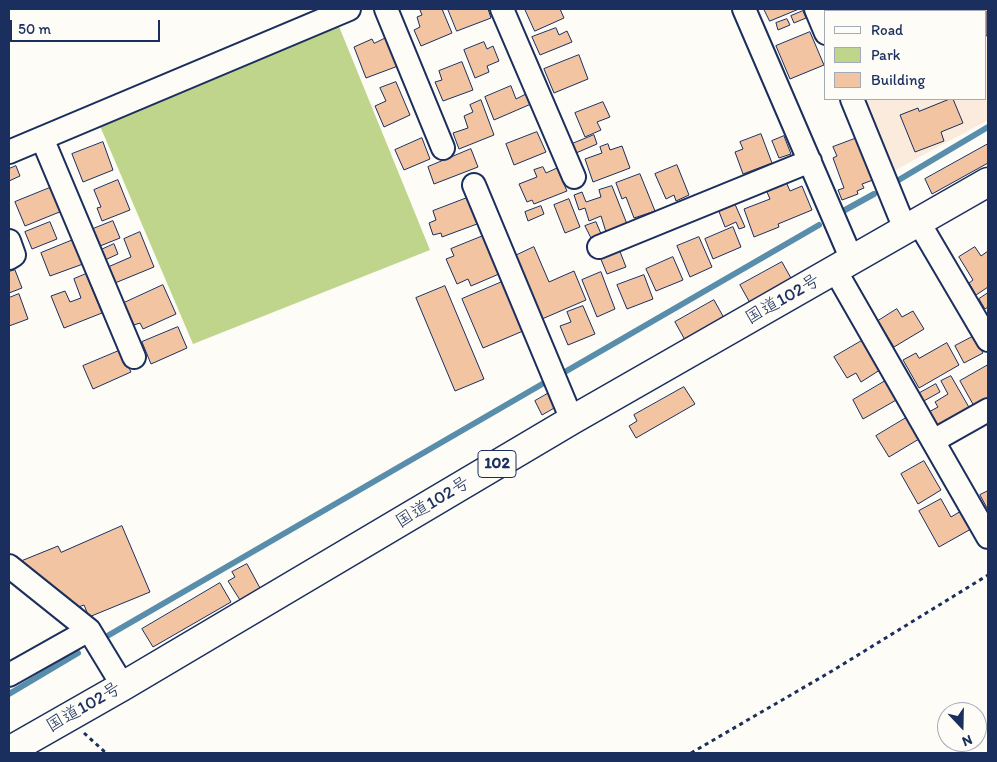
<!DOCTYPE html>
<meta charset="utf-8">
<style>
body{margin:0}
#map{position:relative;width:997px;height:762px;overflow:hidden;background:#fdfcf7;font-family:Itim,sans-serif}
canvas{display:block}
.frame{position:absolute;inset:0;border:10px solid #1b2f5e;pointer-events:none}
.legend{position:absolute;left:824px;top:10px;width:162px;height:90px;box-sizing:border-box;background:#fdfcf7;border:1px solid #a3aaba;margin:0;padding:6px 9px;list-style:none;font-size:15px;color:#1b2f5e}
.legend li{display:flex;align-items:center;gap:10px;height:25px}
.legend b{width:25px;border:1px solid #a3aaba}
.north{position:absolute;left:937px;top:702px;width:50px;height:50px;box-sizing:border-box;background:#fdfcf7;border:1px solid #a3aaba;border-radius:50%;rotate:159deg;font-size:14px;font-weight:700;line-height:20px;text-align:center;color:#1b2f5e}
.north::after{content:'';display:block;margin:auto;width:18px;height:22px;background:#1b2f5e;clip-path:polygon(50% 0,100% 100%,50% 72%,0 100%)}
.scale{position:absolute;left:10px;top:20px;width:150px;height:22px;box-sizing:border-box;border:2px solid #1b2f5e;border-top:0;padding-left:6px;font-size:15px;line-height:18px;white-space:nowrap;color:#1b2f5e;-webkit-text-stroke:4px #fdfcf7;paint-order:stroke}
</style>
<div id="map">
<canvas width="997" height="762"></canvas>
<div class="frame"></div>
<ul class="legend">
<li><b style="height:6px;background:#fdfcf7"></b>Road</li>
<li><b style="height:14px;background:#bed58b"></b>Park</li>
<li><b style="height:14px;background:#f2c4a1"></b>Building</li>
</ul>
<div class="north">N</div>
<div class="scale">50 m</div>
</div>
<script>
const c = document.querySelector('canvas').getContext('2d');
c.lineJoin = 'round';
function fillPath(path, color) { c.fillStyle = color; c.fill(path, 'evenodd'); }
function stroke(path, color, width, dash) { c.strokeStyle = color; c.lineWidth = width; c.lineCap = dash ? 'butt' : 'round'; c.setLineDash(dash || []); c.stroke(path); }
function label(font, color, halo, rows, align = 'center') {
  c.font = font + ' Itim,"Klee One",sans-serif'; c.lineWidth = 4; c.setLineDash([]); c.textBaseline = 'middle'; c.strokeStyle = halo; c.fillStyle = color; for (const [text, x, y, turn = 0] of rows) {
    c.save(); c.translate(x, y); c.rotate((+turn || 0) * Math.PI / 180); c.textAlign = isNaN(turn) ? turn : align; if (halo) c.strokeText(text, 0, 0); c.fillText(text, 0, 0); c.restore();
  }
}
fillPath(new Path2D(`
 M824 9H988V120L890 173 860 99H986V11H826Z`), '#faebdd');
fillPath(new Path2D(`
 M338 24 430 250 193 344 100 126Z`), '#bed58b');
stroke(new Path2D(`
 M897 181 988 127
 M845 210 874 194
 M563 373 819 225
 M109 635 544 383
 M9 694 78 653`), '#588dab', 6);
const building = new Path2D(`
 M423 9H442L452 33 421 46 414 30 420 27 417 17 422 15 420 10Z
 M448 9H488L491 18 457 31Z
 M525 9H560L564 18 535 31Z
 M764 9H799L770 21Z
 M868 9H988V35L986 36V11H867Z
 M803 11 806 18 794 23 791 16Z
 M787 19 790 25 778 30 776 23Z
 M556 28 559 35 567 31 572 42 540 55 532 37Z
 M810 32 824 65 790 79 776 46Z
 M386 38 398 66 366 78 354 47 372 39 374 43Z
 M484 42 487 49 493 46 499 61 487 66 489 72 475 78 464 50Z
 M579 55 588 79 554 93 544 69Z
 M462 62 473 90 443 101 435 82 442 80 439 71Z
 M396 82 410 115 384 127 375 106 386 101 380 88Z
 M511 86 516 99 526 94 531 104 494 120 485 97Z
 M950 99H953L963 123 941 132 944 141 915 152 900 115 918 108 919 111Z
 M481 100 494 135 459 149 453 133 468 128 464 116 473 112 470 105Z
 M603 102 610 117 597 122 601 130 585 137 575 113Z
 M537 132 546 152 514 165 506 144Z
 M761 134 772 163 743 174 735 152 743 149 740 142Z
 M594 135 597 144 576 153 572 144Z
 M784 136 791 154 779 158 772 141Z
 M422 138 430 159 404 170 395 150Z
 M857 138 873 180 862 184 864 188 857 191 858 194 842 200 838 190 844 188 833 158 837 156 833 147Z
 M103 142 113 170 83 182 72 154Z
 M608 144 610 150 622 146 630 168 593 182 585 159 602 153 600 147Z
 M988 144V163L932 194 925 179Z
 M471 149 478 167 434 184 428 167Z
 M677 165 689 195 676 201 674 195 666 199 655 174Z
 M16 166 20 176 9 181V169Z
 M543 167 546 173 557 168 567 191 534 204 532 200 527 202 519 184 537 177 534 170Z
 M640 174 655 211 634 218 626 197 622 199 616 183Z
 M118 180 130 210 102 221 97 208 101 207 94 190Z
 M787 184 790 191 802 186 812 210 778 224 779 227 754 237 744 209 770 199 767 192Z
 M612 186 627 224 606 232 601 216 589 221 585 208 579 210 574 195 582 192 586 202 601 197 599 190Z
 M52 187 62 211 25 226 15 202Z
 M467 198 477 224 442 237 441 233 433 235 429 223 436 220 433 211Z
 M569 199 580 227 565 233 554 205Z
 M734 202 745 227 739 229 736 222 725 227 718 209Z
 M541 206 544 214 528 221 525 212Z
 M113 221 120 238 100 246 93 229Z
 M50 222 57 239 32 249 25 232Z
 M596 222 602 236 592 240 585 226Z
 M733 227 741 247 713 259 705 239Z
 M140 232 154 267 115 283 108 267 131 257 124 239Z
 M483 236 499 274 471 286 468 279 457 284 446 259 454 256 451 249Z
 M699 237 712 267 690 277 677 246Z
 M73 240 83 264 50 276 41 253Z
 M114 244 118 254 105 260 101 250Z
 M534 247 549 282 574 271 586 300 542 319 515 256Z
 M975 247 981 256 988 251V287L976 295 969 283 973 280 959 257Z
 M619 249 626 267 607 274 600 257Z
 M673 257 683 280 656 291 646 269Z
 M782 262 792 280 750 303 740 285Z
 M15 270 22 288 9 293V272Z
 M601 272 615 309 597 317 582 280Z
 M86 274 102 313 64 328 51 296 65 291 70 302 81 298 74 279Z
 M644 275 653 299 627 309 617 285Z
 M502 282 523 331 483 348 462 299Z
 M163 285 176 314 143 329 140 323 134 325 124 303Z
 M445 286 484 379 455 391 416 298Z
 M988 293V307L985 309 979 299Z
 M19 294 28 319 9 326V298Z
 M714 300 724 318 685 340 675 322Z
 M583 306 595 334 568 345 560 326 571 322 567 312Z
 M897 309 902 317 913 311 924 329 894 347 878 321Z
 M178 327 187 348 151 364 142 342Z
 M974 336 983 353 964 363 955 346Z
 M865 339 883 368 861 382 856 373 847 378 834 357Z
 M947 343 959 365 919 388 903 360 916 353 919 358Z
 M121 350 131 372 93 389 83 366Z
 M988 365V398L974 406 960 381Z
 M951 376 970 409 936 428 927 413 938 407 935 402 948 394 941 381Z
 M887 380 898 399 863 419 853 400Z
 M936 384 940 392 922 402 918 394Z
 M684 387 695 404 636 438 629 426 637 421 634 415Z
 M549 393 556 407 542 415 535 401Z
 M906 418 919 439 889 457 876 436Z
 M924 461 941 490 918 504 901 474Z
 M988 491V510L980 495Z
 M941 499 951 517 961 511 971 529 939 547 919 511Z
 M122 526 150 592 89 617 84 605 76 608 21 561 58 546 61 552Z
 M247 564 260 588 240 600 228 581 235 577 232 572Z
 M220 583 231 602 153 647 142 629Z`);
fillPath(building, '#f2c4a1');
stroke(building, '#1b2f5e', 1);
const minor = new Path2D(`
 M386 9 443 148
 M502 9 574 177
 M744 9 852 260
 M816 9 826 33
 M852 99 905 229
 M42 138 134 357
 M9 152 349 9
 M474 185 572 420
 M918 221 988 340
 M9 241 14 255 9 258
 M599 247 810 161
 M835 270 988 537
 M933 441 988 410
 M9 566 89 630 123 686
 M9 675 89 630`);
const highway = new Path2D(`
 M9 751 123 686 572 420 988 182`);
stroke(minor, '#1b2f5e', 26);
stroke(highway, '#1b2f5e', 31);
stroke(new Path2D(`
 M84 733 106 753
 M691 753 832 671 988 575`), '#1b2f5e', 3, [4, 4]);
stroke(minor, '#fdfcf7', 22);
stroke(highway, '#fdfcf7', 28);
for (const [x, y, w] of [
 [497,464,38]
]) { const box = new Path2D(); box.roundRect(x - w / 2, y - 13.5, w, 27, 4); c.fillStyle = '#fdfcf7'; c.fill(box); stroke(box, '#1b2f5e', 1); }
label('bold 16px', '#1b2f5e', null, [
 ["102",497,464]
]);
label('18px', '#1b2f5e', '#fdfcf7', [
 ["国道102号",783,300,-30],
 ["国道102号",433,503,-31],
 ["国道102号",84,708,-30]
]);
</script>
